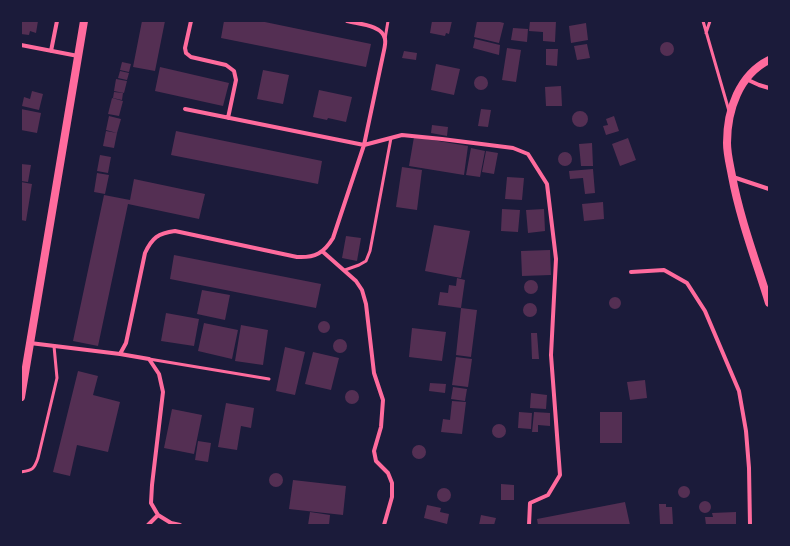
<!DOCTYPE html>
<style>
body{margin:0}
#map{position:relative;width:790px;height:546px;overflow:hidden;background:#1b1b3a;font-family:"IBM Plex Sans",sans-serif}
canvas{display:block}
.frame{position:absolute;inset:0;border:22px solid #1b1b3a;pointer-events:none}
</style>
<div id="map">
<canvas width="790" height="546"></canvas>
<div class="frame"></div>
</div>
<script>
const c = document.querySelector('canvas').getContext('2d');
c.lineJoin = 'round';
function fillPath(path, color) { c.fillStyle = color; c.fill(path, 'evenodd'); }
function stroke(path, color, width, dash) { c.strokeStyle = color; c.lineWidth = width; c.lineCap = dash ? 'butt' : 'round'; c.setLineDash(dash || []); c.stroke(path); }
fillPath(new Path2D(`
 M21 21H38L36 33 30 31 29 35 21 34Z
 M142 21H165L155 71 133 67Z
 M224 21H260L371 44 366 67 221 38Z
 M432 21H452L449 34 446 33 445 36 430 33Z
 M477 21H496L504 23 499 43 474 37Z
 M530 21H556L555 42 543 41V32L529 31Z
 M586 23 588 40 571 43 569 26Z
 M513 28 528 29 527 42 511 40Z
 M475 39 500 45 499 55 473 48Z
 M660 49a7 7 0 1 1 14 0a7 7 0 1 1-14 0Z
 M587 44 590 58 577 60 574 46Z
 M507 48 521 50 516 82 502 80Z
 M546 49H558L557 66 546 65Z
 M404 51 417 53 416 60 402 58Z
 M122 62 131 64 129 72 120 70Z
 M436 64 460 69 454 95 431 90Z
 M160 67 229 83 223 106 155 91Z
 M263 70 289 75 283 104 257 99Z
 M120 71 129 73 127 80 118 78Z
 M474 83a7 7 0 1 1 14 0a7 7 0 1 1-14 0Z
 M116 79 127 81 124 93 114 91Z
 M561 86 562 106H546L545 87Z
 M319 90 352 97 346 122 328 118 327 120 313 117Z
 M32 91 43 94 39 110 22 106 24 97 30 99Z
 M114 92 123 93 122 100 113 98Z
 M112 98 123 101 119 116 108 114Z
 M21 109 41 113 37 133 21 130Z
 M481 109 491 110 488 127 478 126Z
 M572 119a8 8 0 1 1 16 0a8 8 0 1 1-16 0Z
 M109 116 121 119 117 133 106 130Z
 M614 116 619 131 606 135 603 126 608 125 606 119Z
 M432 125 448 127 447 136 431 133Z
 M106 131 117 133 114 148 103 146Z
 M176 131 322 161 318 184 171 155Z
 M414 137 468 146 464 175 409 166Z
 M628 138 636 160 620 166 612 144Z
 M592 143 593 166H581L579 144Z
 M471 148 485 151 480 177 466 175Z
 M486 151 498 153 494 174 482 172Z
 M558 159a7 7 0 1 1 14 0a7 7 0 1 1-14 0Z
 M100 155 111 157 108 173 97 171Z
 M21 164 31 165 28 182 21 181Z
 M402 167 422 170 417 210 396 207Z
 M593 169 595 193 585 194 583 178 570 179 569 171Z
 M97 173 109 175 105 194 94 192Z
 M507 177 524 178 522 200 505 199Z
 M134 179 205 194 199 219 128 204 98 346 73 341 104 195 130 200Z
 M21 182 32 184 26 221 21 220Z
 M603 202 604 219 584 221 582 204Z
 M502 209 520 210 518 232 501 231Z
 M544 209 545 231 528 233 526 210Z
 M434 225 470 231 461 278 425 271Z
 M346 236 361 238 357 261 342 258Z
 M550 250 551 275 522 276 521 251Z
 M174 255 321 284 316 308 170 279Z
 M457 278 465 280 461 308 438 305 440 292 448 293 449 285 456 286Z
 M524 287a7 7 0 1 1 14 0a7 7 0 1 1-14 0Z
 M202 290 230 295 225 320 197 314Z
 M609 303a6 6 0 1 1 12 0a6 6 0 1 1-12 0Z
 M523 310a7 7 0 1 1 14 0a7 7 0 1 1-14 0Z
 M461 308 477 310 471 357 456 355Z
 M166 313 199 319 194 346 161 341Z
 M318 327a6 6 0 1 1 12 0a6 6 0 1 1-12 0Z
 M204 323 238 330 232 359 198 351Z
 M241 325 268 330 263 365 235 361Z
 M412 328 446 332 442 361 409 357Z
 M531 333H537L539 359H532Z
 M333 346a7 7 0 1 1 14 0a7 7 0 1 1-14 0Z
 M285 347 305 352 295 395 276 391Z
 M313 352 339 358 331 390 305 384Z
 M456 357 472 359 468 387 452 385Z
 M78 371 98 376 93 395 120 402 108 452 77 445 70 476 53 472Z
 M645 380 647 398 630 400 627 382Z
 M430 383 446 384 445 393 429 391Z
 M453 387 467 389 465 401 451 399Z
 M345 397a7 7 0 1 1 14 0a7 7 0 1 1-14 0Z
 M531 393 547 395 546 409 530 408Z
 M452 401 466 402 462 434 441 432 443 419 450 420Z
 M226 403 254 408 251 428 241 426 237 450 218 447Z
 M172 409 202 415 194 454 164 448Z
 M519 412 532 413 531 429 518 428Z
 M534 412 550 413V426L538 425V432H532Z
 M600 412H622V443H600Z
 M492 431a7 7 0 1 1 14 0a7 7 0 1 1-14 0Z
 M198 441 211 443 208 462 195 460Z
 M412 452a7 7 0 1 1 14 0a7 7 0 1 1-14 0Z
 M269 480a7 7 0 1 1 14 0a7 7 0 1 1-14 0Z
 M293 480 346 486 343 515 289 509Z
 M501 484 514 485V500H501Z
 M678 492a6 6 0 1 1 12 0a6 6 0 1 1-12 0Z
 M437 495a7 7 0 1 1 14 0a7 7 0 1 1-14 0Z
 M699 507a6 6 0 1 1 12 0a6 6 0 1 1-12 0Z
 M625 502 630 525H538L537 519Z
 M659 504H666V507H672L673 524H660Z
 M427 505 441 508 440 512 449 514 447 524 424 518Z
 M310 512 330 515 329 525H308Z
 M736 512V525H706L705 517H713L712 513Z
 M481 515 496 518 494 525H479Z`), '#542f53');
stroke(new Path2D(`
 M703 21 729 111
 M706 33 710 21
 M385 39 388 21
 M345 270 359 265 366 261 370 251 391 138
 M149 359 269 379
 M21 472C32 470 34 470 38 458L57 378 54 346`), '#ff6b9d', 3);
stroke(new Path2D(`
 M191 21 185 48 186 53 191 57 226 65 234 71 236 80 228 118
 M21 45 78 56
 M51 51 57 21
 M746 79 759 85 769 88
 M185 109 364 145 402 135 442 139 513 148 528 154 547 184 556 259 551 355 560 475 548 495 530 503 529 525
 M733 177 769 189
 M322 251 356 281 362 290 366 304 374 373 383 400 381 427 374 451 376 461 388 473 392 483V497L384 525
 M631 272 664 270 687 283 705 311 739 391 746 431 749 468 750 525
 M30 343 120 354 149 359 159 374 163 392 152 485 151 503 158 515 171 523 180 525
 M120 354 126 343 129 329 145 253C152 238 158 233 175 231L297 257C315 258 324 253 333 238L364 145 383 55C384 50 386 44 385 39 383 25 358 24 347 21
 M148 525 158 515`), '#ff6b9d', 4);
stroke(new Path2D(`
 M769 60C739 75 727 110 727 143 727 154 730 165 732 176 740 219 756 261 769 303
 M21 397 84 21`), '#ff6b9d', 8);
</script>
